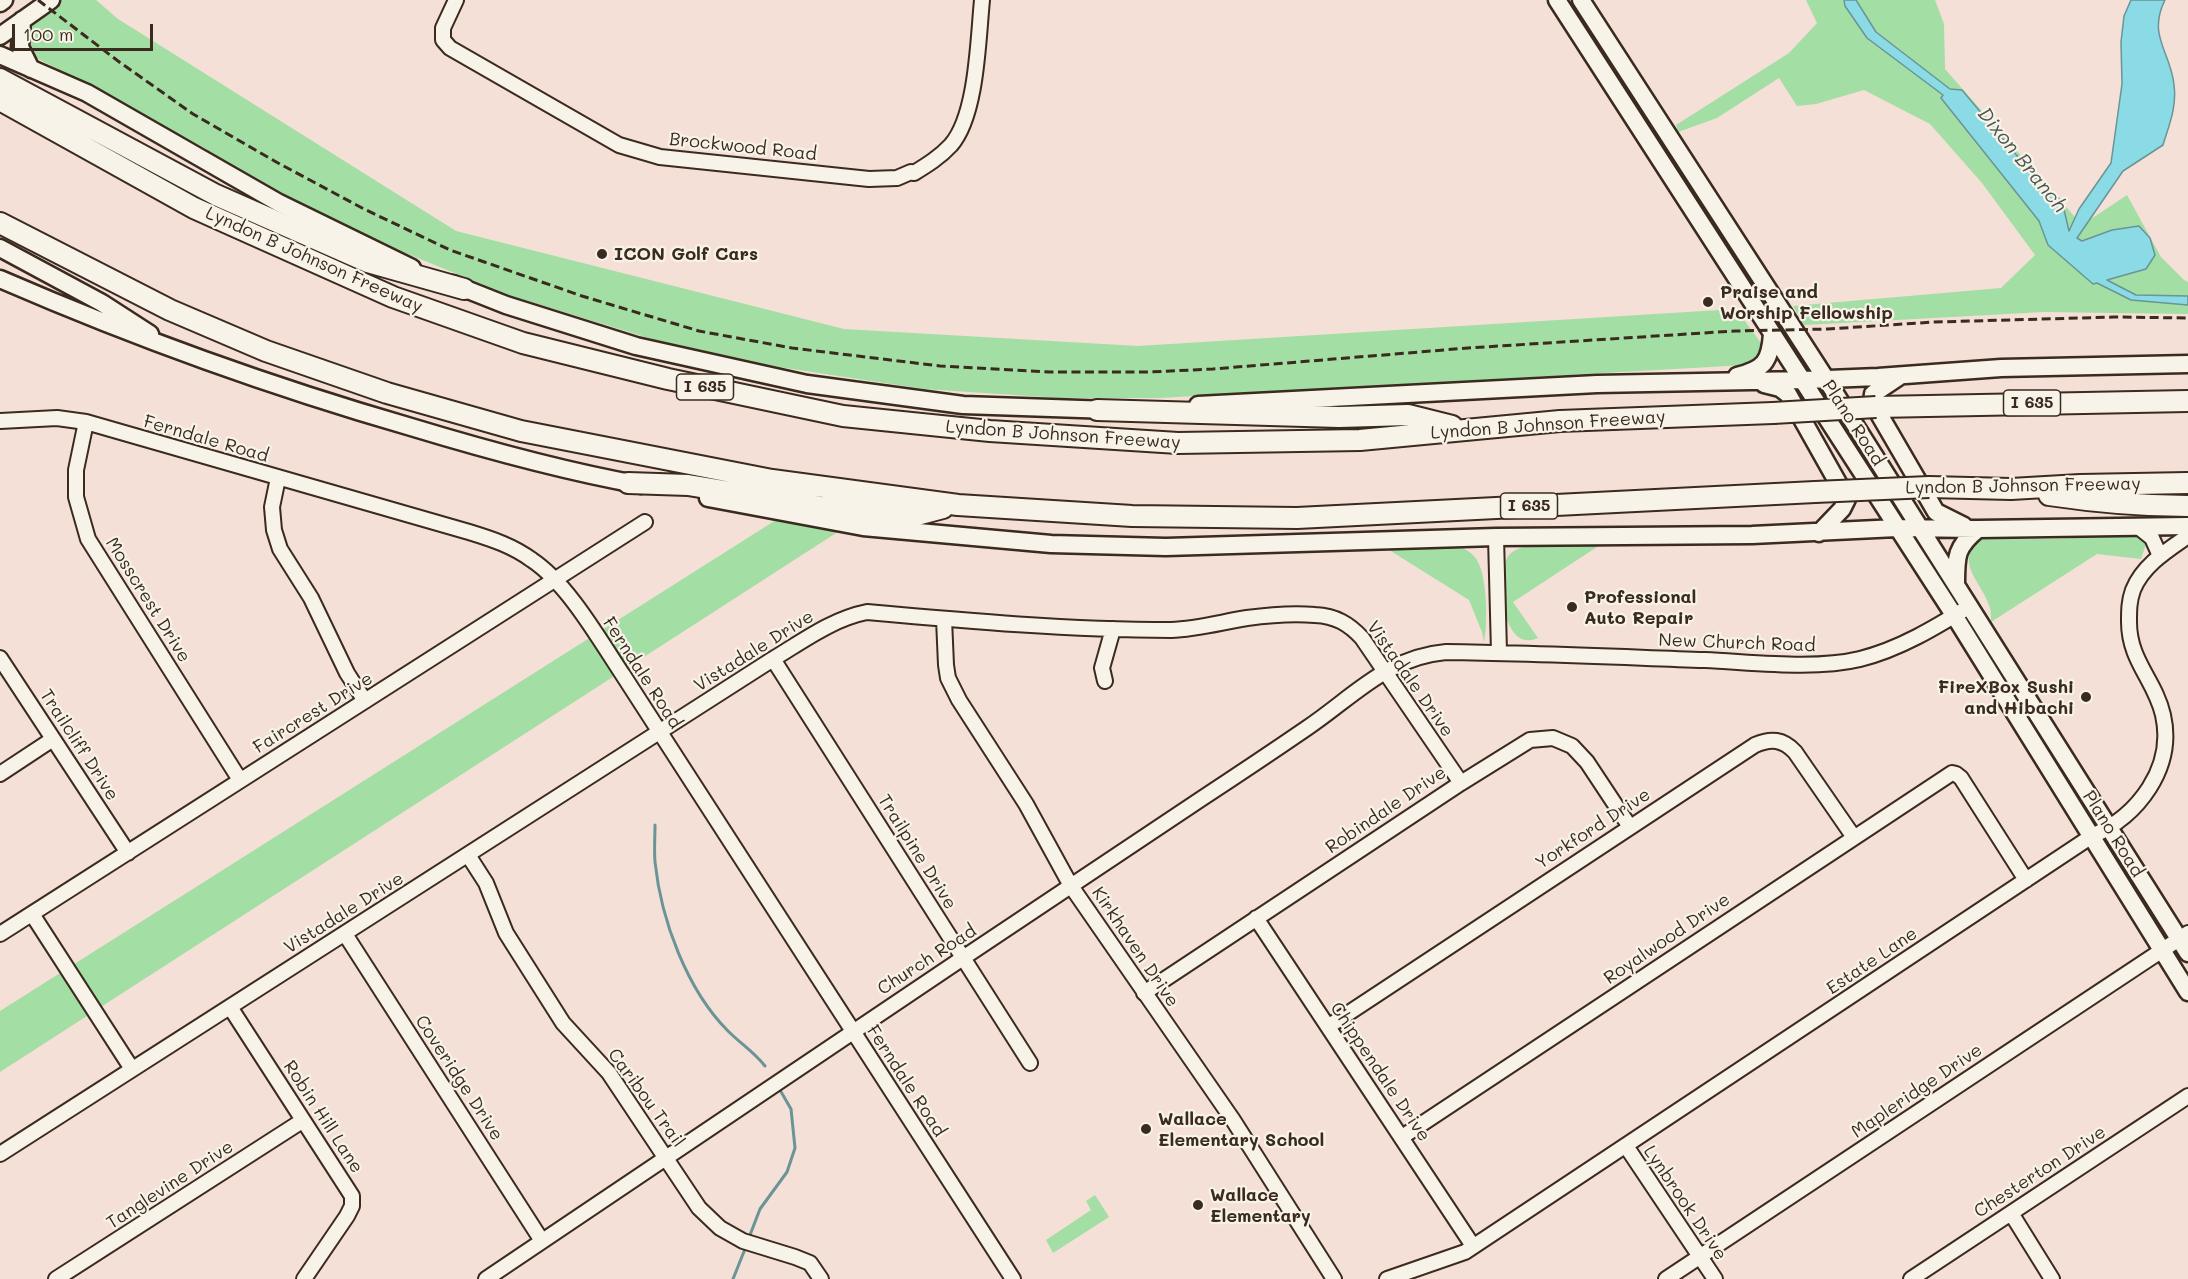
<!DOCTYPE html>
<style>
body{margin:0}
#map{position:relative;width:2188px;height:1279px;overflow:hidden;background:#f4e0d6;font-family:Mali,sans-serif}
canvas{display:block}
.scale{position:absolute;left:12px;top:24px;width:141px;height:27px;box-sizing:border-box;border:3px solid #3b2a1e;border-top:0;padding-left:8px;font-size:18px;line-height:21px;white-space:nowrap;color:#3b2a1e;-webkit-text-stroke:4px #f7f3e8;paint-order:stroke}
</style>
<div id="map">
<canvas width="2188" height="1279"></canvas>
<div class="scale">100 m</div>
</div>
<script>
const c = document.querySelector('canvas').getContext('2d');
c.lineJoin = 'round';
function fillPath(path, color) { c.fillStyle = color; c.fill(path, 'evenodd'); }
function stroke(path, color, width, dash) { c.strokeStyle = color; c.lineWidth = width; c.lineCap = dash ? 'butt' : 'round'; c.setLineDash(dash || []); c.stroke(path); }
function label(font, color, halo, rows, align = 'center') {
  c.font = font + ' Mali,sans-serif'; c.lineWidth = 4.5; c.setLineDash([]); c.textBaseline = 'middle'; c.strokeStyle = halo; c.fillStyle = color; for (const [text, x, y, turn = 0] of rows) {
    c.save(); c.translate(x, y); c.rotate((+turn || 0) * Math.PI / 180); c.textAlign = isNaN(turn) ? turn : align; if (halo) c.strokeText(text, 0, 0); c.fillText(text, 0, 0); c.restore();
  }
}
fillPath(new Path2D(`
 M63 0H96L118 19 456 231 844 329 1138 346 1736 309 1764 347 1762 358 1746 365 1160 398H1060L924 389 779 367 652 339 511 296 349 230 222 163 205 148 33 56C19 24 38 14 63 0Z
 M1806 0H1935L1944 24 1945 69 2082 225 2127 195 2161 257 2184 280 2188 282V314L2044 312 1804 325 1793 306 2001 288 2035 255 1982 183 1930 124 1864 90 1816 104 1797 106 1779 78 1717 118 1678 132 1676 125 1789 53 1817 23Z
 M776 520 847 526 0 1072V1011Z
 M2135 536 2146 544 2141 559 2097 554 1991 622C1991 617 1991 612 1990 608 1983 582 1950 560 1984 538L2047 539Z
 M1542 544 1600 545 1513 602 1538 638C1499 656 1495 564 1511 553 1519 546 1532 546 1542 544Z
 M1455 545C1465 549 1473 552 1478 562 1487 579 1488 623 1484 642L1482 632 1469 600 1386 548Z
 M1095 1195 1109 1217 1053 1253 1046 1240 1091 1210 1086 1201Z`), '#a3dea4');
const water = new Path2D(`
 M1844 0H1856L1876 32 1950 89 1962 90 2039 182 2062 201 2069 231 2079 209 2111 163 2122 84 2121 42 2124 16 2131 0H2165C2147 36 2171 52 2174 85 2177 107 2169 125 2163 145L2123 171 2077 238 2082 241 2112 230 2139 226 2150 238 2155 255 2146 269 2107 280 2136 295 2188 296V305L2131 300 2097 283 2093 284 2048 245 2039 221 1941 98 1943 95 1867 38 1845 6Z`);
fillPath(water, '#8adbe6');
stroke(water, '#6a9496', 1.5);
stroke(new Path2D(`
 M655 825C655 837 654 850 655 862 661 920 687 990 728 1031 741 1044 754 1052 765 1066
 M750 1235 760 1209 787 1172 795 1148 791 1109 780 1090
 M733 1279 745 1249`), '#6a9496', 3);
const minor = new Path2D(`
 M456 0 443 28V40L450 48 619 145 643 152 660 157 869 179 897 178 911 172 914 173C927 165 940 157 951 145 977 115 978 40 982 0
 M0 421 57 418 86 422 469 532C492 539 513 546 532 560 568 584 599 639 623 675L1013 1279
 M86 422 76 470V497L88 539 240 780
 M278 478 272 507 274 530 280 549 311 598 347 673 365 701
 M2137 526 2152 538 2160 556
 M1496 537 1499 652
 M944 619 946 665 948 678 959 700 1026 804 1071 886 1233 1120 1334 1279
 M0 658 128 853
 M773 659 1030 1063
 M1105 681 1102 668 1113 629
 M0 774 53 739
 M468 855 486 883 506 933 563 1023 609 1073 699 1208 720 1228 743 1241 795 1257 810 1263 821 1279
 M32 914 132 1069
 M1256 918 1473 1246
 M0 934 645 522
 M345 934 542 1241
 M1144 993 1461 783 1530 740 1553 738 1572 746 1587 762 1630 827
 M230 1007 352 1196V1206L347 1216 304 1279
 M1329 1026 1755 745C1771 738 1783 739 1795 752L1853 836
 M1402 1137 1952 773 1956 774 1961 778 2026 880
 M1626 1146 1715 1279
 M0 1154 773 659C803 641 832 619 867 612 968 621 1069 630 1171 630 1197 629 1222 622 1247 618 1269 615 1293 613 1315 615 1336 616 1349 624 1362 638L1461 783
 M2011 1213 2052 1279
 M56 1279 302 1121
 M486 1279C724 1118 962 958 1201 799 1236 776 1272 752 1307 728 1353 697 1387 657 1446 652 1532 653 1619 657 1705 660 1752 662 1815 670 1860 659 1900 649 1936 627 1970 606
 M1387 1279 1465 1252 2092 836C2138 816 2175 768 2163 715 2155 680 2129 661 2129 622 2129 610 2129 601 2133 590 2143 565 2168 550 2188 536
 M1666 1279 2188 933
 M1911 1279 2188 1096`);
const major = new Path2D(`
 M1557 0 1954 615 2188 992
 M1581 0 1826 379 2188 953
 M0 3 4 0
 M22 20 20 47 31 69
 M0 36 51 0
 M0 55 87 93 279 203 412 268
 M0 248 102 303 150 334
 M0 279C136 338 269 386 411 427 487 450 563 471 641 485
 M453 284 506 305 636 346 807 384 963 405 1110 410
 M1737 376C1764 369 1770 362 1772 334
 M1900 376 1873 394 1872 402 1936 512 1964 526
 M1764 384 1780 388 1788 394 1847 499 1842 509 1819 533
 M1198 405 1597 384 1803 380 1878 377 2001 368 2188 364
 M708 498 863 527 1051 544 1166 547 1496 537 1752 535 1897 528 1978 529 2188 526
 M1956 583C1956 556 1956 547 1978 529`);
const highway = new Path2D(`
 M0 79 216 195 368 262 464 289
 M0 100 194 208 393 297 523 343 668 379 843 416 990 431 1178 443 1360 440 1560 421 1773 413
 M0 223 170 310 266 351 387 393 521 431 772 480 958 505 1132 516 1297 518 1815 492
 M1876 407 2188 401
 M1097 410 1339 417 1408 415 1452 426
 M628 483 688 485 821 507 909 517 943 508
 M1929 487 2011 489 2080 485 2188 483
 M2049 495C2096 502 2141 506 2188 506`);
stroke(minor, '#3b2a1e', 18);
stroke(major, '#3b2a1e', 21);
stroke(highway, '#3b2a1e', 24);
stroke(minor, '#f7f3e8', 14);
stroke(major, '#f7f3e8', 16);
stroke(highway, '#f7f3e8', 20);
stroke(new Path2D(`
 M38 0 118 61 193 114 278 163 364 209 450 250 582 296 699 331 792 348 940 366 1050 372H1149L1213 369 1468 348 1735 331 1828 329 1934 322 2114 317 2188 318`), '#3b2a1e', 3, [9, 4.5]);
const highwayBridge = new Path2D(`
 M1773 413 1876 407
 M1815 492 1929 487`);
stroke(highwayBridge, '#3b2a1e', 24, []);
stroke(highwayBridge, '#f7f3e8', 20);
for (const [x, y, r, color] of [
 [602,254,6,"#3b2a1e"],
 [1708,302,6,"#3b2a1e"],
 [1572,607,6,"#3b2a1e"],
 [2086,697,6,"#3b2a1e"],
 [1146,1129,6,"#3b2a1e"],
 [1198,1205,6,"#3b2a1e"]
]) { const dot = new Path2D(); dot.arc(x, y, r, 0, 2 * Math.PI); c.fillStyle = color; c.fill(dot); stroke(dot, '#f7f3e8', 2); }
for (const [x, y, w] of [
 [705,387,57],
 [2032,403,57],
 [1529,506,57]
]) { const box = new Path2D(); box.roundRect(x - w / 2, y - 13, w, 26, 4.5); c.fillStyle = '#f7f3e8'; c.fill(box); stroke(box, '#3b2a1e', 1.5); }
label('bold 16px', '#3b2a1e', null, [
 ["I 635",705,387],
 ["I 635",2032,403],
 ["I 635",1529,506]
]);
label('18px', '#3b2a1e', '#f7f3e8', [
 ["Brockwood Road",743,147,6],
 ["Lyndon B Johnson Freeway",314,260,24],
 ["Plano Road",1853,423,57],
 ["Lyndon B Johnson Freeway",1548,425,-4],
 ["Lyndon B Johnson Freeway",1063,435,4],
 ["Ferndale Road",206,439,16],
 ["Lyndon B Johnson Freeway",2023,486,-1],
 ["Mosscrest Drive",148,600,58],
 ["New Church Road",1737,643,2],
 ["Vistadale Drive",754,651,-32],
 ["Ferndale Road",642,673,57],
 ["Vistadale Drive",1410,679,55],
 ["Faircrest Drive",313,713,-32],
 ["Trailcliff Drive",79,745,57],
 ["Robindale Drive",1386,810,-34],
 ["Yorkford Drive",1593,829,-33],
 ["Plano Road",2113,834,58],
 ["Trailpine Drive",917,852,58],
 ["Vistadale Drive",344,913,-32],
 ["Royalwood Drive",1667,939,-34],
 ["Kirkhaven Drive",1135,947,56],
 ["Church Road",927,960,-33],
 ["Estate Lane",1872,961,-34],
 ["Chippendale Drive",1380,1072,56],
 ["Coveridge Drive",459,1078,57],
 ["Ferndale Road",906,1081,57],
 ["Mapleridge Drive",1917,1091,-34],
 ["Caribou Trail",646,1098,54],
 ["Robin Hill Lane",323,1117,57],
 ["Chesterton Drive",2040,1172,-33],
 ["Tanglevine Drive",170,1185,-33],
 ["Lynbrook Drive",1685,1203,56]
]);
label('bold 18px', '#3b2a1e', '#f7f3e8', [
 ["ICON Golf Cars",614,254],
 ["Praise and",1720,292],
 ["Worship Fellowship",1720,313],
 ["Professional",1584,597],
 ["Auto Repair",1584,618],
 ["FireXBox Sushi",2074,687,"right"],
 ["and Hibachi",2074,708,"right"],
 ["Wallace",1158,1119],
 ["Elementary School",1158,1140],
 ["Wallace",1210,1195],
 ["Elementary",1210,1216]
], 'left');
label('italic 20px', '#4f5650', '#f7f3e8', [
 ["Dixon Branch",2022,160,51]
]);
</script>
